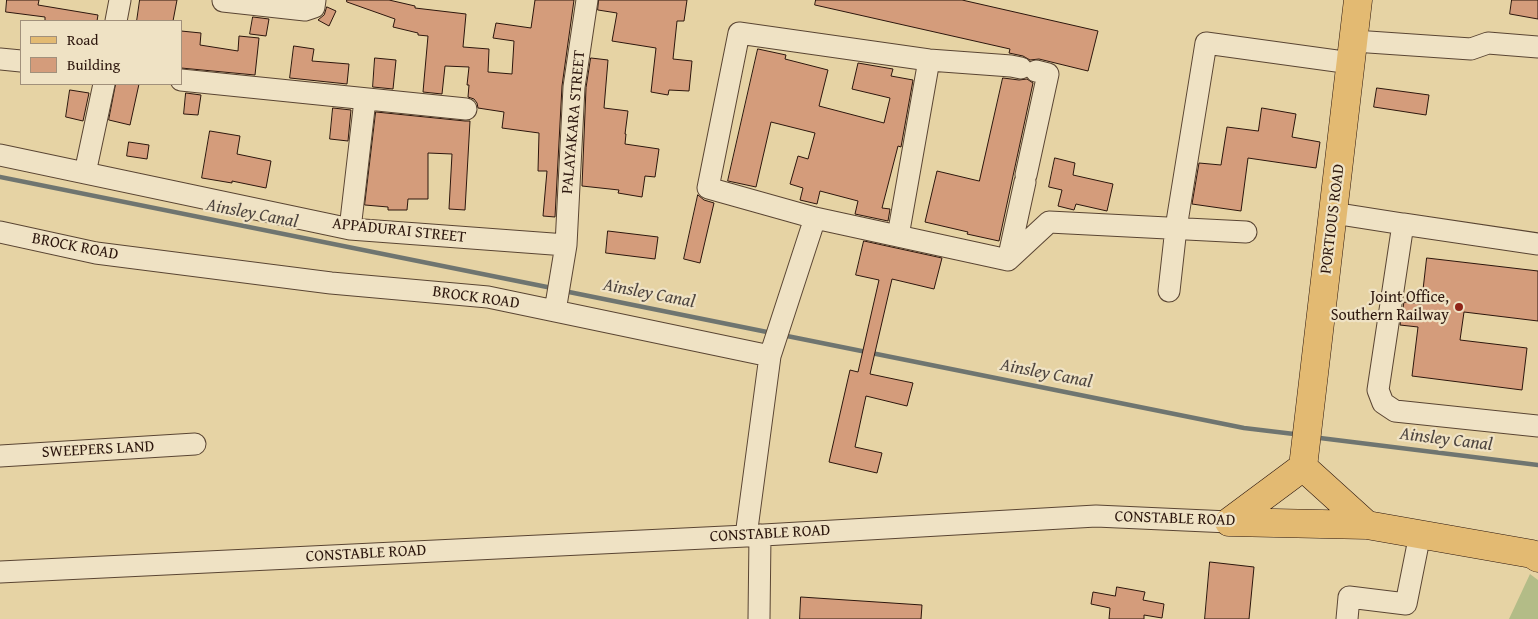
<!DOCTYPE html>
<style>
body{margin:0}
#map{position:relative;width:1538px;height:619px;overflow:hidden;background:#e6d3a4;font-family:"Gentium Book Plus",serif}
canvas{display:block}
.legend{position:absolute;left:20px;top:20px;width:162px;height:65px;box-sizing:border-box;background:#efe2c4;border:1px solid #a1907b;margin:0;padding:6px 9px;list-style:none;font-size:15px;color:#2c160d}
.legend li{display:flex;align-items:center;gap:10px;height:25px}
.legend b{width:25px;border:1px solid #a1907b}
</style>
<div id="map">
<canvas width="1538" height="619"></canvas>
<ul class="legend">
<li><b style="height:6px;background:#e3ba72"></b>Road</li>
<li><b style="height:14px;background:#d49c7b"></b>Building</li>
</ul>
</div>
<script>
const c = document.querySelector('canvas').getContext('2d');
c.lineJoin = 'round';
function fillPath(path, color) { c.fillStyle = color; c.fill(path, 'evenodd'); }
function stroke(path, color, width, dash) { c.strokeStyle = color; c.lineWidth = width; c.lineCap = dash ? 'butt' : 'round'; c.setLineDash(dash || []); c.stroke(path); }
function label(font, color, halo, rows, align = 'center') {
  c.font = font + ' "Gentium Book Plus",serif'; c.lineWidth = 4.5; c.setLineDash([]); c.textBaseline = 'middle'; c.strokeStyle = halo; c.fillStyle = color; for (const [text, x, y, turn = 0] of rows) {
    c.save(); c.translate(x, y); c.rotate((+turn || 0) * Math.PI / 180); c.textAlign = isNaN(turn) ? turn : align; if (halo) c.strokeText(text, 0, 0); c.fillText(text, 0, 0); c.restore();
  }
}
fillPath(new Path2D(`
 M1530 574 1538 580V619H1509Z`), '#b3bc87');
stroke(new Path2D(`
 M0 177 552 288
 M564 291 772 333
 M782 335 1244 428 1294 434
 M1320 438 1538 465`), '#6f7570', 4.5);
const building = new Path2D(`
 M7 0H39L38 5 98 15 97 21H45V17L6 12Z
 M140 0H177L173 21H137Z
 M347 0H389L415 6V8L466 14 463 47 489 49 488 72 512 74 514 41 493 38 496 23 531 28 535 0H574L562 86 555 217 543 216 547 171H538L539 133 502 128 504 112 478 108 477 103 474 99 468 97 469 85H467L469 67 445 66 442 94 423 92 428 36 418 35V33L393 27 395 19 347 2Z
 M599 0H687L684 21H677L673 59 692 61 689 91 669 90 668 95 651 92 656 48 612 41 617 13 598 10Z
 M816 0H962L1098 31 1088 71 1039 59 1030 60 1023 56 1009 53 1010 49 815 5Z
 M1512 0H1538V19L1510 14Z
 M327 7 336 11 329 26 318 20 324 15Z
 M253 17 269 19 266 36 250 34Z
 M181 31 201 33 200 45 238 51 239 36 259 38 255 75 181 68Z
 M294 46 314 49 312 61 349 64 347 84 290 78Z
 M758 49 786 55 785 59 828 70 819 106 884 123 890 98 852 89 858 63 893 69 891 76 913 80 901 147 898 146 882 208 890 209 888 221 855 214 858 201 820 191 817 204 800 200 803 188 790 184 798 156 808 159 815 133 771 122 756 187 728 181Z
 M375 58 396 60 393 89 373 87Z
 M591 58 608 60 604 108 628 111 625 134H626L625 144 659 149 655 177 645 176 642 197 618 193 619 190 582 186 586 88Z
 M1003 78 1019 80 1027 79 1033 83 999 241 967 234 968 232 925 222 937 171 979 181Z
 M116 84H139L130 125 109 120Z
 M1377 88 1429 95 1426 115 1374 107Z
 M70 90 89 93 83 121 66 117Z
 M186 93 201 95 198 115 184 114Z
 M333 108 351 110 348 141 330 139Z
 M1262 108 1296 114 1292 137 1320 142 1316 168 1248 158 1241 211 1192 204 1199 163 1221 165 1227 127 1258 131Z
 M376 112 465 121H470L465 210 449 209 452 154 428 153V199H408L407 210H388V207L365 205Z
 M210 131 240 136 237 154 271 161 266 188 232 181V183L202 178Z
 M129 142 149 145 147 159 127 156Z
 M1055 158 1075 163 1073 175 1113 184 1107 211 1076 204 1074 210 1058 206 1062 190 1049 187Z
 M698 195 704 200 714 203 700 263 684 259Z
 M608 231 658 237 655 259 606 253Z
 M864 241 942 258 934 289 892 279 870 374 913 383 907 406 866 396 855 447 882 453 877 473 829 462 850 370 858 372 879 280 856 275Z
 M1427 258 1538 271V321L1464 312 1460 340 1527 348 1522 390 1412 376 1418 327 1400 325 1404 302 1421 304Z
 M1210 562 1254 567 1249 619H1205Z
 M1117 587 1145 592 1143 600 1164 604 1162 618 1144 615V619H1109L1110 608 1091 604 1093 592 1115 596Z
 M801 597 922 605 921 619H800Z`);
fillPath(building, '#d49c7b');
stroke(building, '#2c160d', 1);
const minor = new Path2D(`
 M223 1 305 10 314 7 315 0
 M116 21 120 0
 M1354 41 1471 49 1488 43 1538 47
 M0 59 21 61
 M181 80 466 109
 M0 155 350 229 566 245
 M85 173 104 84
 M1026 175 1048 74 1036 71
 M1333 213 1403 224 1378 390 1383 403 1395 411 1538 426
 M1403 224 1538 244
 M350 229 365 100
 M0 232 96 253 331 283 488 297 770 356 746 536
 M898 236 929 60
 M1008 260 815 218 708 188 739 33 929 60 1011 66 1021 68
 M1008 260 1049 222 1246 232
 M1008 260 1025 182
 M1169 291 1176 228 1206 43 1351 63
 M555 311 566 245 574 87 587 0
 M770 356 815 218
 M0 456 195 444
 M0 572 746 536 1096 516 1229 522
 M759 619 760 535
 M1347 619 1349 597 1406 604 1420 534`);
const major = new Path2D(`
 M1303 467 1367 525
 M1229 522 1303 467 1358 0
 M1229 522 1367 525 1532 554 1538 558`);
stroke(minor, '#5a4533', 23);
stroke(major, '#2c160d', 29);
stroke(minor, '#efe2c4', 21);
stroke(major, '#e3ba72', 28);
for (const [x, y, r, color] of [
 [1459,307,5,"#8f2418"]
]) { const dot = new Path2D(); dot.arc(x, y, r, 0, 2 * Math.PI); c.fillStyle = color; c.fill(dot); stroke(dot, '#efe2c4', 2); }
label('16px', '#2c160d', '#efe2c4', [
 ["PALAYAKARA STREET",574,122,-85],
 ["PORTIOUS ROAD",1333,219,-83],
 ["APPADURAI STREET",399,231,6],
 ["BROCK ROAD",75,247,11],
 ["BROCK ROAD",476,298,8],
 ["SWEEPERS LAND",98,450,-3],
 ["CONSTABLE ROAD",1175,519,2],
 ["CONSTABLE ROAD",770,534,-3],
 ["CONSTABLE ROAD",366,554,-3]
]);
label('16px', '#2c160d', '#efe2c4', [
 ["Joint Office,",1449,298],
 ["Southern Railway",1449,316]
], 'right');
label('italic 18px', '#4e453f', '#efe2c4', [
 ["Ainsley Canal",252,214,11],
 ["Ainsley Canal",649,294,11],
 ["Ainsley Canal",1046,374,11],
 ["Ainsley Canal",1446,440,7]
]);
</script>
